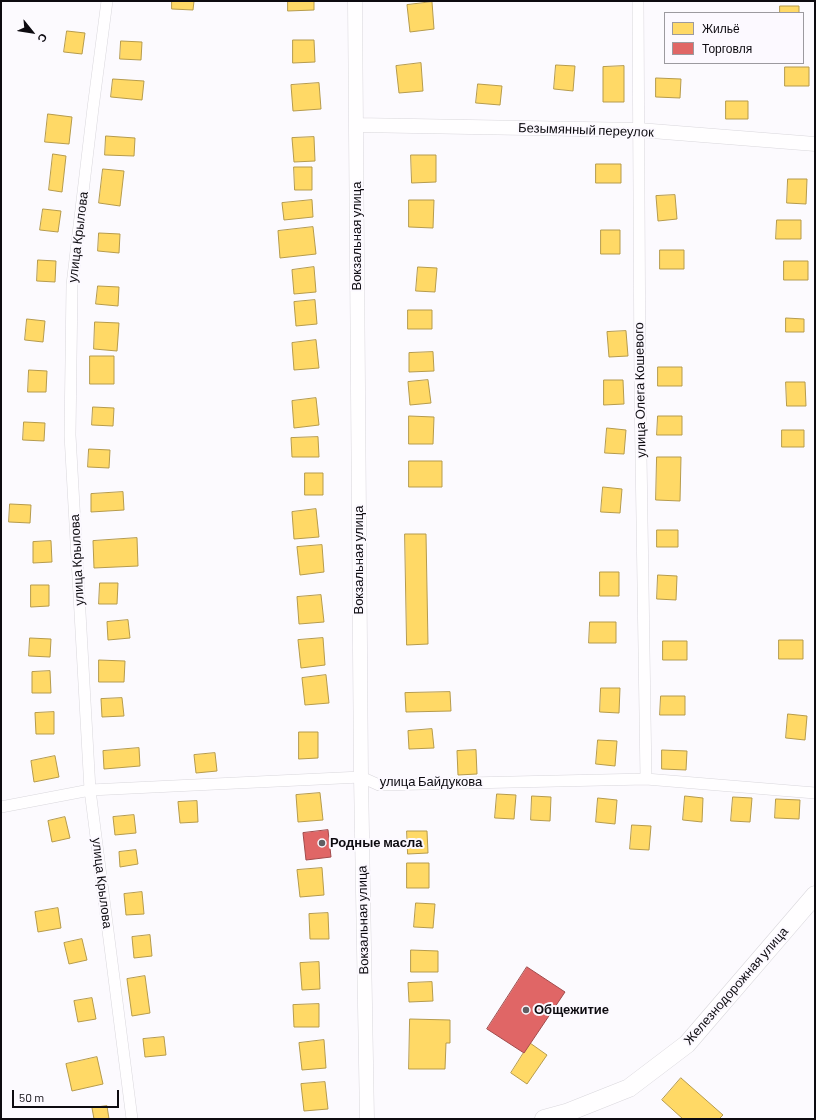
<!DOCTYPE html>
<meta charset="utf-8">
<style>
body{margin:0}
#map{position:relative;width:816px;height:1120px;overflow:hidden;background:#fcfafe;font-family:Barlow,sans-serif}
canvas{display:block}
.frame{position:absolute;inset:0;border:2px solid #0d0b10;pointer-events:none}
.legend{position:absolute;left:664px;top:12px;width:140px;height:52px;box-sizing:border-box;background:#fcf9ff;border:1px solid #9c9a9f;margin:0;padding:5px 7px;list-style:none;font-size:12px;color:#0d0b10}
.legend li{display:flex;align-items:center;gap:8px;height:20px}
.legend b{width:20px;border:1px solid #9c9a9f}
.north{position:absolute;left:12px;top:12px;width:40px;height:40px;-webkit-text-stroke:3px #fcf9ff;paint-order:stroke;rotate:120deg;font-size:11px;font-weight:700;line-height:16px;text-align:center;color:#0d0b10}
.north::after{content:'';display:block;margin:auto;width:14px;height:18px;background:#0d0b10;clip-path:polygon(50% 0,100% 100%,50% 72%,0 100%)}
.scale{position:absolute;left:12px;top:1090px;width:107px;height:18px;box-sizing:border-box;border:2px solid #0d0b10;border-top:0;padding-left:5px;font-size:12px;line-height:14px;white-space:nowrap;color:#0d0b10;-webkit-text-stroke:3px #fcf9ff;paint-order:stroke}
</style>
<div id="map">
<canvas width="816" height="1120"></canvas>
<div class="frame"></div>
<ul class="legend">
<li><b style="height:11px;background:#ffd966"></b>Жильё</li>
<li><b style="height:11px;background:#e06666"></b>Торговля</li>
</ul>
<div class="north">С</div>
<div class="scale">50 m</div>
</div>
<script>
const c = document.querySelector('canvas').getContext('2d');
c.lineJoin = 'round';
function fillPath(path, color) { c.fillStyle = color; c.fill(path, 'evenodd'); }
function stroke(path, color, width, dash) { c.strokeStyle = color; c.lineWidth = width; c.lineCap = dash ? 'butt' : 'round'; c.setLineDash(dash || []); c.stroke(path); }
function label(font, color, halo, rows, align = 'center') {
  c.font = font + ' Barlow,sans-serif'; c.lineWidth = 4; c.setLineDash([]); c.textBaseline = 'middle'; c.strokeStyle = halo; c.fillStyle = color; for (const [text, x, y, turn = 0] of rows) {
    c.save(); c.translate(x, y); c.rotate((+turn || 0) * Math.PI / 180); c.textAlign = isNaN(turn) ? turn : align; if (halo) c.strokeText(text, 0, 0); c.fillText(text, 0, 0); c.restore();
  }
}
const homes = new Path2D(`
 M172 1H194L193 10 172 9Z
 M288 1H314V10L288 11Z
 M432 2 434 29 410 32 407 5Z
 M780 6H799V13H780Z
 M67 31 85 33 82 54 64 52Z
 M293 40H314L315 62 293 63Z
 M121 41 142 42 141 60 120 59Z
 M421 63 423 91 399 93 396 66Z
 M556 65 575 66 573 91 554 89Z
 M624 66V102H603V67Z
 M785 67H809V86H785Z
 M656 78 681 79 680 98 656 97Z
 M113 79 144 81 142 100 111 97Z
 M319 83 321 109 293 111 291 85Z
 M478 84 502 86 500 105 476 103Z
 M726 101H748V119H726Z
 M48 114 72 117 69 144 45 142Z
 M106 136 135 138 134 156 105 155Z
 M314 137 315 161 294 162 292 138Z
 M53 154 66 156 62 192 49 190Z
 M411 155H436V182L412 183Z
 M596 164H621V183H596Z
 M294 167H312V190H295Z
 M103 169 124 171 120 206 99 203Z
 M788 179H807L806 204 787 203Z
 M675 195 677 219 658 221 656 196Z
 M312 200 313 217 284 220 282 203Z
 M409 200H434L433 228 409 227Z
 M43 209 61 211 58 232 40 230Z
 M777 220H801V239H776Z
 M313 227 316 254 280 258 278 231Z
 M601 230H620V254H601Z
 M99 233 120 234 119 253 98 251Z
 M660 250H684V269H660Z
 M38 260 56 261 55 282 37 281Z
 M784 261H808V280H784Z
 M314 267 316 292 294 294 292 270Z
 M418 267 437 268 435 292 416 291Z
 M98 286 119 287 118 306 96 304Z
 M315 300 317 324 296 326 294 302Z
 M408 310H432V329H408Z
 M786 318 804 319V332H786Z
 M27 319 45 321 43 342 25 340Z
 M95 322 119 323 117 351 94 349Z
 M626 331 628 356 609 357 607 332Z
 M316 340 319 368 294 370 292 343Z
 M433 352 434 371 409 372V353Z
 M90 356H114V384H90Z
 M658 367H682V386H658Z
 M29 370 47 371 46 392H28Z
 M428 380 431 403 410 405 408 382Z
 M604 380H623L624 404 604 405Z
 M786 382H805L806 406H787Z
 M316 398 319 425 294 428 292 401Z
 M93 407 114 408 113 426 92 425Z
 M409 416 434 417 433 444H409Z
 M658 416H682V435H657Z
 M24 422 45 423 44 441 23 440Z
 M607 428 626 430 624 454 605 453Z
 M782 430H804V447H782Z
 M318 437 319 457H292L291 438Z
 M89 449 110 450 109 468 88 467Z
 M657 457H681L680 501 656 500Z
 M409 461H442V487H409Z
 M305 473H323V495H305Z
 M603 487 622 489 620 513 601 512Z
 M123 492 124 510 91 512V494Z
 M10 504 31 505 30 523 9 522Z
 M316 509 319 537 294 539 292 512Z
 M657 530H678V547H657Z
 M405 534H426L428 644 407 645Z
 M137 538 138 566 94 568 93 541Z
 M51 541 52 562 33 563V542Z
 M322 545 324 572 300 575 297 547Z
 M600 572H619V596H600Z
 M658 575 677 576 676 600 657 599Z
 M100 583H118L117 604H99Z
 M31 585H49V606L31 607Z
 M321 595 324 622 299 624 297 597Z
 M128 620 130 638 108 640 107 622Z
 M590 622H616V643H589Z
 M30 638 51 639 50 657 29 656Z
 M323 638 325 665 301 668 298 640Z
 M779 640H803V659H779Z
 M663 641H687V660H663Z
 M99 660 125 661 124 682H99Z
 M50 671 51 693H32V672Z
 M326 675 329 703 305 705 302 678Z
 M601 688H620L619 713 600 712Z
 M450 692 451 711 406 712 405 693Z
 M661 696H685V715H660Z
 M122 698 124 716 102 717 101 699Z
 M54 712V734H36L35 713Z
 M788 714 807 716 805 740 786 738Z
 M432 729 434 748 409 749 408 731Z
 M299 732H318V758L299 759Z
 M598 740 617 741 615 766 596 764Z
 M139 748 140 766 104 769 103 751Z
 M476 750 477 774 458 775 457 751Z
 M662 750 687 751 686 770 662 769Z
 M215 753 217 771 196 773 194 755Z
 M55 756 59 777 34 782 31 761Z
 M320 793 323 820 298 822 296 795Z
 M497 794 516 795 514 819 495 818Z
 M532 796 551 797 550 821 531 820Z
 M685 796 703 798 702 822 683 820Z
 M733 797 752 798 750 822 731 821Z
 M598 798 617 800 615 824 596 822Z
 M776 799 800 800 799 819 775 818Z
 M197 801 198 822 180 823 178 802Z
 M134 815 136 833 115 835 113 817Z
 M65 817 70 838 52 842 48 821Z
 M632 825 651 826 649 850 630 849Z
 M407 831H427L428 853 408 854Z
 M136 850 138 864 120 867 119 852Z
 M407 863H429V888H407Z
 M322 868 324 895 300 897 297 870Z
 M142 892 144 914 126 915 124 894Z
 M416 903 435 904 433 928 414 927Z
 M58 908 61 928 38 932 35 912Z
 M328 913 329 939H310L309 914Z
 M150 935 152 956 134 958 132 937Z
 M82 939 87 960 69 964 64 943Z
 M411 950 438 951V972H411Z
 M319 962 320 989 302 990 300 963Z
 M145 976 150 1013 132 1016 127 979Z
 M432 982 433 1001 409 1002 408 983Z
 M92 998 96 1019 78 1022 74 1001Z
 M319 1004V1027H294L293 1005Z
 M410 1019 450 1020V1043H446L445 1069H409Z
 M164 1037 166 1055 145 1057 143 1039Z
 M324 1040 326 1068 302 1070 299 1043Z
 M530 1043 547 1055 527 1084 511 1073Z
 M97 1057 103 1084 72 1091 66 1064Z
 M681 1078 723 1115 719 1119H683L662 1100Z
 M325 1082 328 1109 304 1111 301 1084Z
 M107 1106 109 1119H94L92 1108Z`);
fillPath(homes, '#ffd966');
stroke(homes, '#b69b4c', 1);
const shops = new Path2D(`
 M328 830 331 857 306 860 303 833Z
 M527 967 565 992 524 1053 487 1029Z`);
fillPath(shops, '#e06666');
stroke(shops, '#a14b4c', 1);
const minor = new Path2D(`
 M107 1 93 108 72 285 70 435 90 790 132 1119
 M638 1 640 390 646 779
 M1 807 90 790 361 777 379 785 646 779 815 793`);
const tertiary = new Path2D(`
 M355 1 361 777 367 1119
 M357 125 639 130 815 144`);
const primary = new Path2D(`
 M544 1119 566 1113 629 1088 687 1044 815 895`);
stroke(minor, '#d9d7dc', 12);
stroke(tertiary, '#d9d7dc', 15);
stroke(primary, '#d9d7dc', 19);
stroke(minor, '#fffeff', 11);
stroke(tertiary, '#fffeff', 14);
stroke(primary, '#fffeff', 18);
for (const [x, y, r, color] of [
 [322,843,4,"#615f63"],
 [526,1010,4,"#615f63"]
]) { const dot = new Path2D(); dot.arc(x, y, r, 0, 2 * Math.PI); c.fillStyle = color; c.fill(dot); stroke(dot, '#fcf9ff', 1.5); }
label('13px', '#0d0b10', '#fcf9ff', [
 ["Безымянный переулок",586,130,2],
 ["Вокзальная улица",357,236,-90],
 ["улица Крылова",78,237,-83],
 ["улица Олега Кошевого",640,390,-91],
 ["улица Крылова",77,560,-93],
 ["Вокзальная улица",359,560,-90],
 ["улица Байдукова",431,782],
 ["улица Крылова",102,883,83],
 ["Вокзальная улица",363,920,-91],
 ["Железнодорожная улица",736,986,-49]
]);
label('bold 13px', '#0d0b10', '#fcf9ff', [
 ["Родные масла",330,843],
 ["Общежитие",534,1010]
], 'left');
</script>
